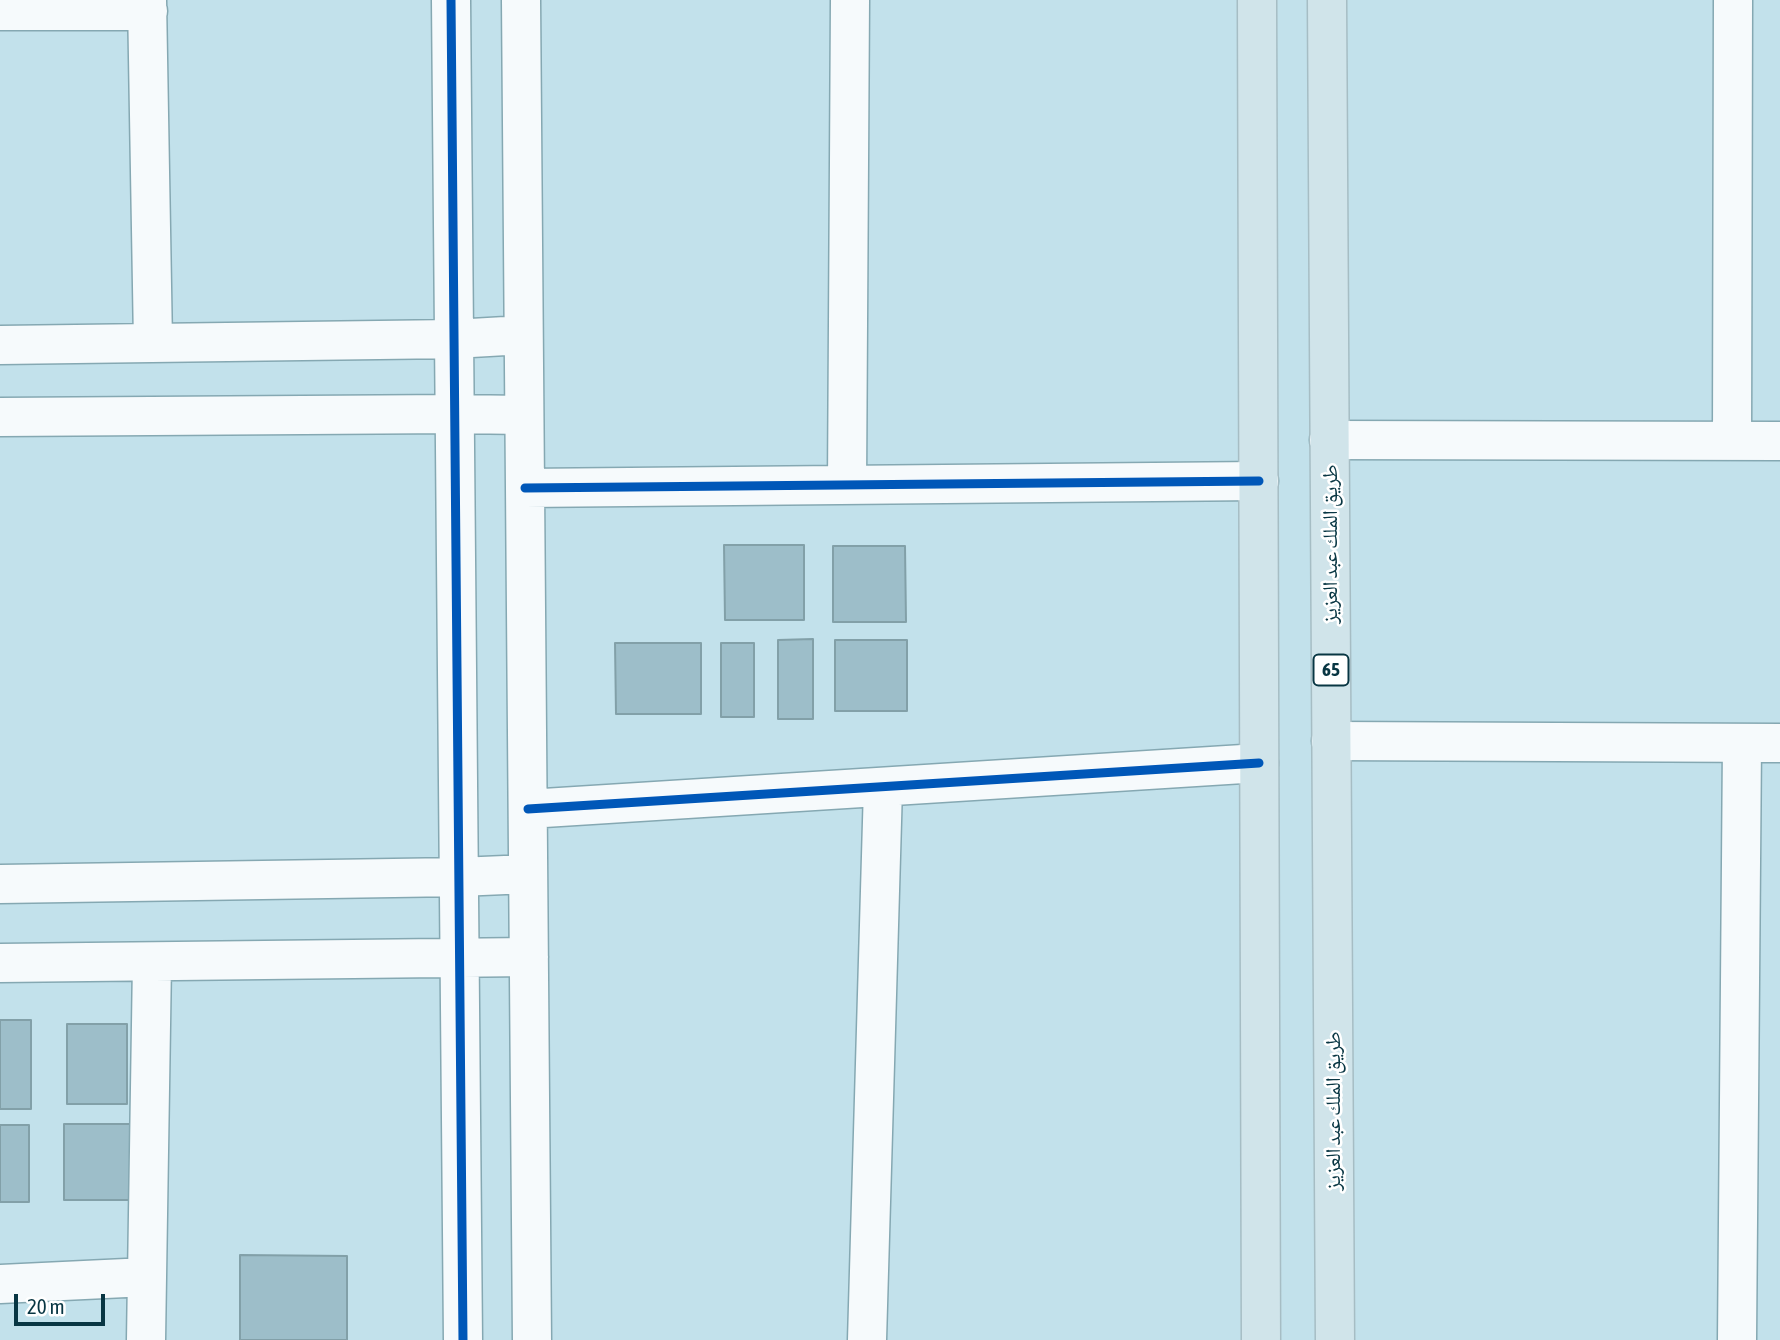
<!DOCTYPE html>
<meta charset="utf-8">
<style>
body{margin:0}
#map{position:relative;width:1780px;height:1340px;overflow:hidden;background:#c2e1eb;font-family:"Asap Condensed",sans-serif}
canvas{display:block}
.scale{position:absolute;left:14px;top:1294px;width:91px;height:32px;box-sizing:border-box;border:4px solid #083643;border-top:0;padding-left:9px;font-size:21px;line-height:24px;white-space:nowrap;color:#083643;-webkit-text-stroke:5px #fff;paint-order:stroke}
</style>
<div id="map">
<canvas width="1780" height="1340"></canvas>
<div class="scale">20 m</div>
</div>
<script>
const c = document.querySelector('canvas').getContext('2d');
c.lineJoin = 'round';
function fillPath(path, color) { c.fillStyle = color; c.fill(path, 'evenodd'); }
function stroke(path, color, width, dash) { c.strokeStyle = color; c.lineWidth = width; c.lineCap = dash ? 'butt' : 'round'; c.setLineDash(dash || []); c.stroke(path); }
function label(font, color, halo, rows, align = 'center') {
  c.font = font + ' "Asap Condensed","Noto Naskh Arabic",sans-serif'; c.lineWidth = 5; c.setLineDash([]); c.textBaseline = 'middle'; c.strokeStyle = halo; c.fillStyle = color; for (const [text, x, y, turn = 0] of rows) {
    c.save(); c.translate(x, y); c.rotate((+turn || 0) * Math.PI / 180); c.textAlign = isNaN(turn) ? turn : align; if (halo) c.strokeText(text, 0, 0); c.fillText(text, 0, 0); c.restore();
  }
}
const building = new Path2D(`
 M724 545H804V620H725Z
 M833 546H905L906 622H833Z
 M813 639V719H778V640Z
 M835 640H907V711H835Z
 M615 643H701V714H616Z
 M721 643H754V717H721Z
 M0 1020H31V1109H0Z
 M67 1024H127V1104H67Z
 M64 1124H133V1200H64Z
 M0 1125H29V1202H0Z
 M240 1255 347 1256V1340H240Z`);
fillPath(building, '#9dbec9');
stroke(building, '#82a0a8', 2);
const minor = new Path2D(`
 M147 0 153 343
 M451 0 463 1340
 M521 0 532 1340
 M0 11H148
 M0 345 454 339 523 335
 M0 417 455 414 524 415
 M1329 440 1780 441
 M1732 441 1733 0
 M847 485 850 0
 M525 488 1259 481
 M1331 741 1780 743
 M528 809 1259 763
 M0 884 459 877 528 874
 M0 963 529 957
 M0 1284 147 1277
 M146 1340 152 962
 M867 1340 883 787
 M1737 1340 1742 743`);
const highway = new Path2D(`
 M1257 0 1261 1340
 M1327 0 1335 1340`);
stroke(minor, '#85a8b2', 41);
stroke(highway, '#a6bdc4', 41);
stroke(minor, '#f6fafc', 38);
stroke(highway, '#d0e4ea', 38);
stroke(new Path2D(`
 M451 0 463 1340
 M525 488 1259 481
 M528 809 1259 763`), '#0057b8', 9);
for (const [x, y, w] of [
 [1331,670,35]
]) { const box = new Path2D(); box.roundRect(x - w / 2, y - 15.5, w, 31, 5); c.fillStyle = '#fff'; c.fill(box); stroke(box, '#083643', 2); }
label('bold 19px', '#083643', null, [
 ["65",1331,670]
]);
label('21px', '#083643', '#fff', [
 ["طريق الملك عبد العزيز",1330,544,-90],
 ["طريق الملك عبد العزيز",1333,1111,-90]
]);
</script>
